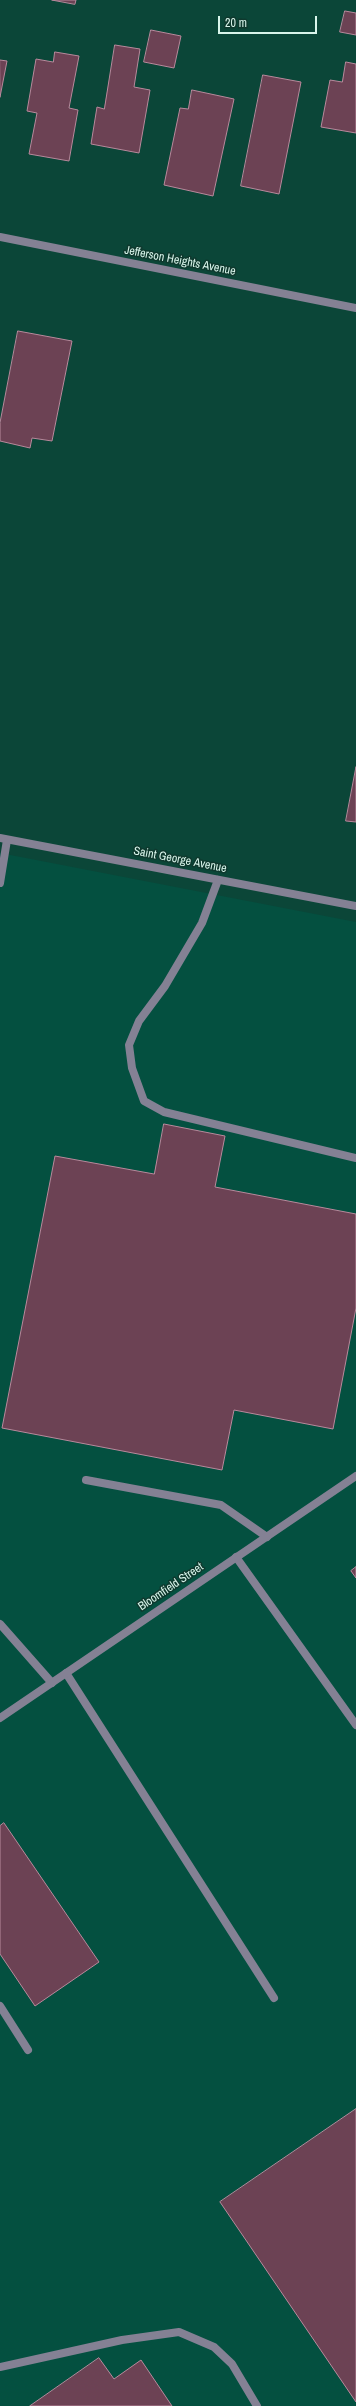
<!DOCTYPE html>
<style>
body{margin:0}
#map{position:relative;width:356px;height:2406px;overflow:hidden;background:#0b4638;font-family:"Archivo Narrow",sans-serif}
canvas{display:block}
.scale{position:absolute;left:218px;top:16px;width:99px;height:18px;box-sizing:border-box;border:2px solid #d9f5eb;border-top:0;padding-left:5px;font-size:12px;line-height:14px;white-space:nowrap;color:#d9f5eb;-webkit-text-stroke:3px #0f392e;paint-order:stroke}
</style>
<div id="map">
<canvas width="356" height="2406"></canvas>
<div class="scale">20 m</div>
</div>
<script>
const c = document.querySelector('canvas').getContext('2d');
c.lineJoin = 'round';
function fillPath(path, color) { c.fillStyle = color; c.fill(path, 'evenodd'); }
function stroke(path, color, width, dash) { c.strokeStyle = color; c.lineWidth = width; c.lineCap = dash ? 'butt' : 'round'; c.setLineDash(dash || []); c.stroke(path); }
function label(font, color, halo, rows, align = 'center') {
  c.font = font + ' "Archivo Narrow",sans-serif'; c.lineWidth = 3; c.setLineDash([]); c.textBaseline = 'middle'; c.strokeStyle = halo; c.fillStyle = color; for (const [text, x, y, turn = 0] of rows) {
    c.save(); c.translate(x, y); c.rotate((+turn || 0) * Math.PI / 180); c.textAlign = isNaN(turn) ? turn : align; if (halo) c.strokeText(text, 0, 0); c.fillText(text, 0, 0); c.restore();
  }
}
fillPath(new Path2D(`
 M0 853 356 922V2406H0Z`), '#045040');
const building = new Path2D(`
 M52 0H76L75 4Z
 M345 11 356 13V35L340 32Z
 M151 30 181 36 174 68 144 62Z
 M115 45 140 49 134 87 150 90 139 153 91 144 97 107 104 109Z
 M55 52 79 56 69 108 78 110 69 161 29 154 37 113 27 111 36 59 53 62Z
 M0 60 7 61 0 97Z
 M346 62 356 64V133L321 127 330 80 342 82Z
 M263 75 301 82 279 194 241 186Z
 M192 90 234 99 213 196 164 185 180 108 188 109Z
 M18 331 72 341 52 441 32 438 30 448 0 441V423Z
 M356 767V822L346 821Z
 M164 1124 225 1136 215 1187 356 1214V1308L333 1429 234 1410 222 1470 2 1428 55 1156 154 1174Z
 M356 1567V1578L351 1571Z
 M4 1823 99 1962 35 2006 0 1954V1826Z
 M356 2109V2402L220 2202Z
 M99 2358 114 2379 141 2360 172 2406H30Z`);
fillPath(building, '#6c4254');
stroke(building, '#b8899c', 1);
stroke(new Path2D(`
 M218 880 202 923 165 986 139 1021 129 1045 132 1068 144 1101 164 1112 356 1158
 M0 883 7 840
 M86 1480 221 1505 267 1537
 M236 1557 356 1725
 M0 1624 52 1683
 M66 1673 274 1998
 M0 2006 28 2050
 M0 2367 122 2340 179 2332 214 2347 232 2364 257 2406`), '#848194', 8);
stroke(new Path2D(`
 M0 237 356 308
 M0 838 356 906
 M0 1718 356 1476`), '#848194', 8);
label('12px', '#d9f5eb', '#0f392e', [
 ["Jefferson Heights Avenue",180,261,11],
 ["Saint George Avenue",180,860,11],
 ["Bloomfield Street",171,1587,-34]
]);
</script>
